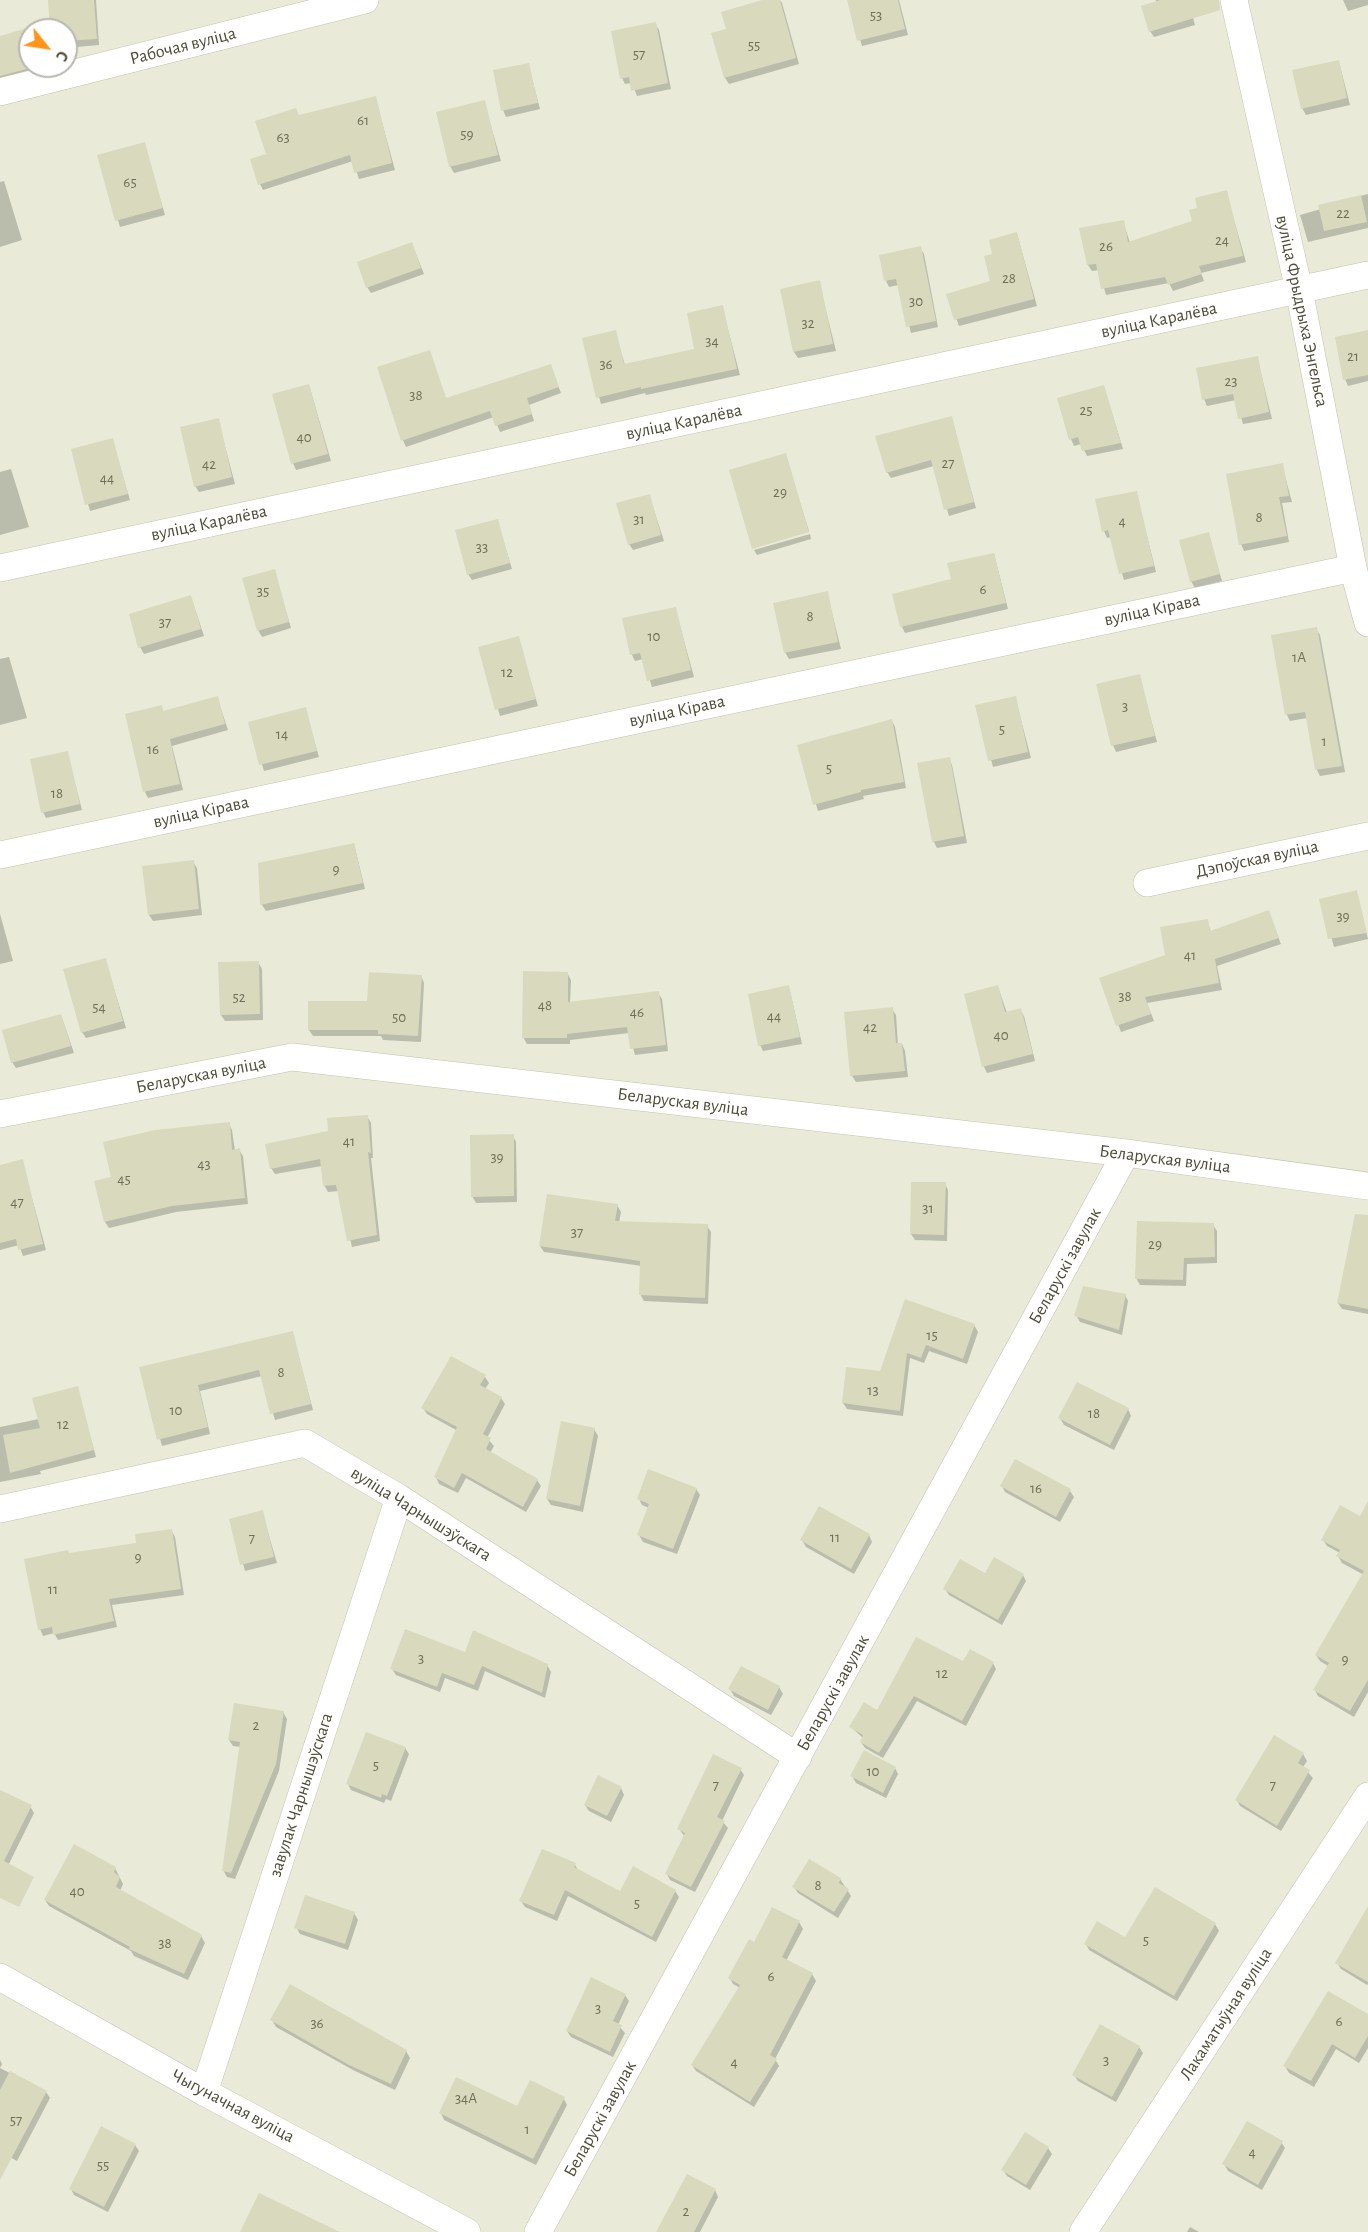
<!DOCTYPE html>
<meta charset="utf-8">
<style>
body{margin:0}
#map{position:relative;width:1368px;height:2232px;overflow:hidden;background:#f5f6ea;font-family:"Alegreya Sans",sans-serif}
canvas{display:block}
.north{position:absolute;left:18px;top:18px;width:60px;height:60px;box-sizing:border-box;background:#fff;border:2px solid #b7b7af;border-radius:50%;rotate:120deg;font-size:16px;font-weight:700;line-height:24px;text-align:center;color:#4c4c37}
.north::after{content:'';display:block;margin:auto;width:21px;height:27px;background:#ff9519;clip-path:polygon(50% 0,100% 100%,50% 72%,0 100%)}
</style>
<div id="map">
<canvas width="1368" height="2232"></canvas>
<div class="north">С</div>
</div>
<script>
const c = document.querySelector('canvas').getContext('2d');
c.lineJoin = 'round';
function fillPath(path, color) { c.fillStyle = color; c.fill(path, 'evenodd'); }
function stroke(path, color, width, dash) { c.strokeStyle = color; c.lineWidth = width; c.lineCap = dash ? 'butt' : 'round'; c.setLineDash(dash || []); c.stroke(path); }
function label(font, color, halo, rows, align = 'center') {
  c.font = font + ' "Alegreya Sans",sans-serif'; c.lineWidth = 5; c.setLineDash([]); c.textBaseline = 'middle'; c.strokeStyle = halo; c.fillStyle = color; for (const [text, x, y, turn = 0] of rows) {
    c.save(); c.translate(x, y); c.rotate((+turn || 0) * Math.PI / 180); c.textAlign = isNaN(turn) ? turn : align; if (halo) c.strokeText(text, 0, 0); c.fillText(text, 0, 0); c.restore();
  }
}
fillPath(new Path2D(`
 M0 0H1368V2232H0ZM30 30H66V66H30Z`), '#e9ebd8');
fillPath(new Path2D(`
 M50 0H96L99 45 66 48V30H51Z
 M768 0H780L782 3 799 64 729 84 725 78 727 30Z
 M849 0H899L908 35 862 46Z
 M1156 0H1188L1195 25 1154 37 1150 31Z
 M1343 0H1368V5L1348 11Z
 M655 24 659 30 671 89 637 96 632 83 625 84 622 78Z
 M26 30 30 36V66H38L40 73 0 83V37Z
 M1339 62 1350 105 1306 115 1302 108Z
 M528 64 540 109 506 117 503 110Z
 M375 97 395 170 359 179 353 161 263 190 260 184 268 155 300 116Z
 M484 102 501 161 454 173 450 166Z
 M144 143 165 215 120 227 99 156Z
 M4 181 22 240 0 247V182Z
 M1226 192 1246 262 1201 273 1204 281 1173 291 1169 283 1106 295 1099 270 1092 271 1088 265 1123 221 1130 243 1194 222Z
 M1368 194V228L1308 242 1300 215 1321 209 1320 206Z
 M1017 234 1037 306 959 326 948 295 992 282 994 255Z
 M412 244 424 274 371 293 367 287Z
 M920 248 924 254 938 327 911 333 899 285 889 287 886 281Z
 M819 282 836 351 798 358 794 352Z
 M722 307 740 375 646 395 645 393 601 404 583 339 615 332 625 365 696 350Z
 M1368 332V381L1348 386 1345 379Z
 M429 352 446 399 550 366 561 393 529 405 534 421 500 432 494 417 406 447 403 440Z
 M1257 357 1272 419 1243 424 1236 400 1207 406 1204 399Z
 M309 385 331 461 296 470 293 463Z
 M1104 387 1123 449 1087 456 1081 444 1074 446 1071 439Z
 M951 418 976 508 949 516 934 466 891 478 887 472Z
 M218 420 235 484 199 492 195 486Z
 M112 439 130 500 90 511 73 450Z
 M785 455 809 531 753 548Z
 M1282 465 1292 502 1282 503 1289 542 1244 551 1241 544Z
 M11 469 29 527 0 535V472Z
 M1136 492 1156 572 1124 580 1111 537 1107 538 1104 531Z
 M649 495 664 541 633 550 629 544Z
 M497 520 512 569 472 580 468 574Z
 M810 534 811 539 757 555 754 550Z
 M1208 534 1222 581 1195 588 1191 581Z
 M994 554 1008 609 905 633 902 627 952 580Z
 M274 571 291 628 262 637 258 630Z
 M827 593 841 649 789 659 785 652Z
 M191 597 204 636 144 654 140 647Z
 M675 608 694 677 652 687 643 659 635 661 632 655 624 619Z
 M1316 629 1320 635 1345 772 1320 776 1317 770 1307 718 1290 721 1287 715 1273 636Z
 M518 638 538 706 500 716 480 648Z
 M9 657 27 718 0 725V659Z
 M1139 675 1157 742 1116 752 1113 745Z
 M217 697 228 730 172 746 183 790 148 798 145 792 161 707 164 713Z
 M1015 697 1031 758 993 767 977 706Z
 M305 709 319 757 264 771 250 723Z
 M892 721 895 727 906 788 863 796 864 799 818 811 799 746Z
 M67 752 82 810 46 818 43 812Z
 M949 759 952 765 967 843 937 848 934 842Z
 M354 844 365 889 266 911 262 905 260 864Z
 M193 862 197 868 202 915 153 921 149 915Z
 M1356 892 1368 939 1334 947 1321 900Z
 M1268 911 1281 944 1217 966 1222 990 1147 1003 1154 1021 1121 1032 1101 979 1167 956 1207 921 1211 932Z
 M0 914 13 961 0 964Z
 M105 959 126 1028 86 1038 82 1032Z
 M258 962 262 969 263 1020 225 1021 221 1015Z
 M567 973 571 980 570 1004 658 993 662 999 668 1051 635 1055 629 1033 570 1040V1044H527L523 1037Z
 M421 976 424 983 421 1042 383 1040 381 1036H313L309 1030 310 1002H368Z
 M789 987 802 1044 763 1051 760 1045Z
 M998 987 1007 1013 1020 1010 1024 1016 1035 1061 987 1073 984 1067Z
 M892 1009 896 1015 898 1045 902 1044 905 1051 908 1077 856 1082 852 1076 846 1013Z
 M61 1015 74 1053 16 1068 12 1062Z
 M367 1116 371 1123 373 1158H371L380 1241 352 1247 339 1191 328 1192 324 1185 322 1166 275 1174 271 1168 330 1133Z
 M229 1124 232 1130 235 1151 239 1150 243 1156 248 1204 176 1212 109 1228 105 1222 112 1178Z
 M513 1136 516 1142 517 1202 476 1203 472 1196Z
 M22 1161 46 1250 23 1256 19 1245 0 1250V1166Z
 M945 1184 948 1190 947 1241 915 1240 911 1234Z
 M617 1205 621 1212 619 1223 707 1226 711 1232 708 1304 644 1301 640 1294 642 1266 544 1252 540 1246Z
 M1213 1225 1217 1231V1263L1187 1264 1186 1286 1140 1285 1136 1278Z
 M1368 1251V1314L1342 1309 1338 1303Z
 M1125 1295 1128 1301 1122 1335 1080 1322 1076 1315Z
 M906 1301 974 1325 978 1332 967 1364 929 1351 924 1363 910 1358 903 1416 847 1409 843 1403 881 1373Z
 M292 1332 313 1410 275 1420 262 1376 200 1391 210 1434 162 1446 141 1368Z
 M485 1377 489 1383 485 1389 501 1398 505 1404 487 1438 494 1446 490 1453 537 1480 541 1486 526 1512 466 1478 458 1493 439 1484 436 1477 458 1431 427 1414 423 1408Z
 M77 1388 96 1457 40 1471 41 1474 0 1482V1427L39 1419Z
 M1128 1409 1131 1416 1114 1450 1064 1425 1060 1418Z
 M594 1429 598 1436 583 1512 551 1505 547 1499Z
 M1016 1461 1070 1491 1074 1497 1060 1522 1005 1492 1002 1486Z
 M696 1489 700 1495 677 1554 643 1542 639 1535 649 1508 642 1505 639 1499Z
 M262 1512 277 1563 245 1571 231 1520Z
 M1368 1522V1692L1354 1717 1318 1696 1315 1690 1328 1666 1320 1661 1316 1655 1364 1575 1342 1563 1338 1556 1340 1553 1327 1546 1323 1540Z
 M171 1530 175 1537 184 1595 112 1605 117 1627 58 1640 54 1633 43 1636 40 1629 69 1555 138 1545Z
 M869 1535 872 1542 854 1574 806 1547 802 1540Z
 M1023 1575 1026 1581 1002 1625 949 1595 945 1589Z
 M466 1654 547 1665 551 1672 545 1698 485 1671 478 1691 445 1678 440 1692 396 1675 392 1669Z
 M964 1663H993L996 1669 966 1726 917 1701 883 1758 865 1748 861 1742 863 1738 851 1727Z
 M779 1687 783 1694 771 1715 734 1696 730 1689Z
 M283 1712 287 1719 279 1771 235 1879 227 1877 223 1870 241 1747 233 1746 229 1740Z
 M1275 1737 1303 1754 1307 1761 1303 1767 1313 1778 1281 1831 1240 1806 1237 1800Z
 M405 1748 409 1754 391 1801 386 1799 384 1803 351 1790 348 1784Z
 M895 1768 898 1774 886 1798 856 1783 852 1776Z
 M740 1769 744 1775 722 1821 728 1828 695 1892 670 1880 667 1874 685 1837 679 1829Z
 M621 1788 624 1795 611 1822 589 1811 585 1805Z
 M30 1806 34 1813 0 1882V1807Z
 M575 1865 578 1870 621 1893 675 1891 679 1897 656 1942 568 1896 557 1921 525 1907 521 1901Z
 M115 1868 123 1884 120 1891 201 1936 205 1943 188 1980 134 1956 131 1951 49 1906 45 1900Z
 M840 1879 851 1896 838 1918 798 1893 794 1887Z
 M354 1913 358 1920 348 1950 300 1934 296 1927Z
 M799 1922 803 1929 786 1961 812 1974 816 1981 775 2059 779 2066 754 2107 696 2071 692 2065 740 1988 733 1984 730 1978 754 1944Z
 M1215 1924 1219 1931 1177 2001 1089 1950 1086 1944Z
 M1368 1947V1984L1367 1985 1341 1969 1337 1963Z
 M625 1995 629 2001 618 2025 625 2033 613 2057 571 2037 567 2031Z
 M1368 2016V2048L1359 2063 1336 2049 1314 2087 1289 2073 1285 2066Z
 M272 2020 406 2051 410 2058 395 2090 353 2070 276 2027Z
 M1139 2047 1143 2053 1116 2102 1078 2081 1074 2075Z
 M0 2060 2 2064 0 2068 46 2092 50 2098 17 2161 0 2152Z
 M564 2099 567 2105 536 2165 444 2120 441 2113 517 2108Z
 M1281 2142 1285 2148 1262 2190 1228 2171 1224 2164Z
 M135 2145 139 2151 108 2212 74 2195 71 2189Z
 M1048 2148 1052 2154 1030 2190 1007 2176 1003 2170Z
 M715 2190 718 2197 700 2232H660Z
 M1190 2227 1199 2232H1187Z`), '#0003');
fillPath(new Path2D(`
 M48 0H94L97 39 66 41V30H50Z
 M762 0H780L796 58 724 78 711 33 726 29 721 12Z
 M847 0H898L905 29 857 41Z
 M1160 0H1219L1220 10 1149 32 1141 6Z
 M656 22 668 83 631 91 629 77 620 79 611 31Z
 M27 28 30 66H38L0 76V36Z
 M1339 60 1347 98 1301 109 1292 70Z
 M529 63 538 103 501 111 493 70Z
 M376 96 392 163 354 173 350 155 258 185 250 159 266 154 255 121 296 108 299 115Z
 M485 100 498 155 449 167 436 112Z
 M145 142 163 208 115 221 97 155Z
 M1227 190 1243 256 1199 266 1202 274 1168 285 1165 277 1101 289 1096 264 1087 265 1079 228 1124 220 1128 242 1192 221 1189 210 1197 208 1195 198Z
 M1361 195 1367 222 1324 231 1318 205Z
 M1017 232 1034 299 954 320 946 294 990 281 984 256 992 254 989 240Z
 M412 242 421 268 366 288 357 262Z
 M921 246 936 321 906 327 896 279 884 281 879 255Z
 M820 280 833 344 793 352 780 289Z
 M723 305 737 369 641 389V387L596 398 582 338 616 330 624 364 694 349 687 313Z
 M1368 330V375L1343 380 1335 337Z
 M430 350 446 398 551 364 559 387 527 398 532 414 495 426 490 411 401 441 377 367Z
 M1258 356 1269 412 1238 419 1233 394 1202 400 1196 368Z
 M309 384 328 454 291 464 272 394Z
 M1104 385 1121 443 1082 451 1078 437 1069 440 1057 398Z
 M952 416 974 502 944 510 931 460 886 473 875 436Z
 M219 418 232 477 194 487 180 427Z
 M113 438 128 494 85 505 71 449Z
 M786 453 809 532 752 549 729 470Z
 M1283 463 1289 496 1279 497 1287 536 1239 545 1226 474Z
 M1137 491 1154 566 1119 574 1108 530 1102 532 1095 499Z
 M650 494 661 535 628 545 616 503Z
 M498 519 510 563 467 575 455 530Z
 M1209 532 1220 574 1190 582 1179 540Z
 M994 553 1006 603 900 627 892 594 951 579 947 563Z
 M275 569 289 622 257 631 242 578Z
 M828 591 838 642 784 653 773 603Z
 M191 595 201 629 138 648 129 614Z
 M676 607 691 670 647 681 640 653 630 655 622 618Z
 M1317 627 1342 766 1315 770 1305 712 1285 715 1271 635Z
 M519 636 536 699 495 710 478 647Z
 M1140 674 1155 736 1111 746 1096 684Z
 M218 696 225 724 170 739 180 784 143 792 125 714 162 705 163 711Z
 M1016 696 1028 752 988 761 975 705Z
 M306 707 317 751 259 765 248 722Z
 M892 719 904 782 861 790V792L813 805 797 745Z
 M68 751 80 804 41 813 30 759Z
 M950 757 964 836 932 842 917 763Z
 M354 843 363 883 260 905 258 863Z
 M194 860 199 909 148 915 142 866Z
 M1357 890 1367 933 1328 939 1319 899Z
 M1269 910 1279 938 1215 959 1219 983 1145 997 1151 1014 1116 1026 1099 978 1165 955 1160 927 1208 919 1210 931Z
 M106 958 123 1021 81 1033 63 969Z
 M259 961 260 1014 220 1015 218 962Z
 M523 971 568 972V1002L659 991 666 1045 630 1049 627 1027 567 1034V1038H522Z
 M369 972 422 975 418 1036 378 1034V1030H308V1001H367Z
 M789 985 800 1037 758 1046 748 994Z
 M998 985 1005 1012 1021 1008 1033 1054 982 1067 964 994Z
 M893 1007 896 1043H902L905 1071 850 1076 844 1012Z
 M61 1014 71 1046 11 1063 2 1030Z
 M368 1115 371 1153 368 1152 377 1235 347 1241 336 1185 323 1186 320 1159 270 1169 265 1144 328 1131 327 1118Z
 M230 1122 232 1150 240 1148 245 1198 172 1206 104 1222 94 1181 111 1177 103 1142 155 1130Z
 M514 1134V1196L471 1197 470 1135Z
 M23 1159 43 1244 18 1250 16 1239 0 1243V1165Z
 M911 1182H946L944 1235 910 1234Z
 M547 1194 618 1204 615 1221 708 1224 705 1298 639 1295 640 1261 539 1246Z
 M1355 1214 1368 1215V1309L1337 1303Z
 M1137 1221 1214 1223 1215 1257 1184 1258 1183 1280 1135 1279Z
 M1083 1286 1126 1294 1119 1330 1074 1316Z
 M905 1299 975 1324 963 1359 926 1345 921 1358 907 1353 900 1411 842 1403 846 1367 880 1371Z
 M293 1331 311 1404 270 1414 259 1370 198 1385 208 1427 157 1440 139 1367Z
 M451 1356 486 1375 480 1385 502 1397 483 1434 491 1438 486 1449 538 1479 523 1507 462 1473 454 1488 434 1477 457 1427 421 1408Z
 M1077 1382 1129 1408 1110 1445 1058 1418Z
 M78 1386 94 1450 10 1473 3 1435 40 1428 32 1398Z
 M561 1421 595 1428 580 1506 546 1499Z
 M1015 1459 1071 1489 1056 1517 1000 1486Z
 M648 1469 697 1488 673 1549 637 1535 649 1504 637 1499Z
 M1368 1501V1680L1350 1711 1313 1690 1329 1663 1315 1655 1364 1571 1336 1556 1340 1550 1321 1540 1340 1505 1360 1516Z
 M819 1506 870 1534 851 1569 800 1540Z
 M263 1510 274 1557 240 1565 229 1519Z
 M172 1529 181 1589 109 1599 114 1621 53 1635 52 1627 38 1630 24 1559 68 1550 69 1553 136 1543 135 1534Z
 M994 1557 1024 1574 998 1620 943 1589 960 1559 985 1573Z
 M405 1629 465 1652 473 1630 548 1664 542 1693 482 1666 474 1685 442 1673 437 1687 390 1669Z
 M916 1637 963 1661 970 1649 994 1662 962 1721 914 1696 879 1753 860 1742 863 1735 849 1727 864 1702 877 1710Z
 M741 1666 780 1686 768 1710 728 1689Z
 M234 1703 284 1711 276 1764 231 1873 222 1871 240 1742 228 1740Z
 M366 1732 406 1747 387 1796 382 1794 381 1798 346 1784Z
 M1274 1735 1304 1753 1298 1763 1310 1770 1277 1826 1235 1800Z
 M864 1750 896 1767 883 1793 850 1776Z
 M713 1754 742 1768 717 1817 725 1821 691 1887 665 1874 685 1833 677 1829Z
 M598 1775 622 1787 607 1816 584 1805Z
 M0 1790 32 1805 4 1861 34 1877 19 1907 0 1898Z
 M74 1844 116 1867 114 1872 120 1877 116 1887 202 1935 184 1974 129 1949 130 1947 44 1900Z
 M542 1849 576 1863 574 1867 620 1891 633 1866 676 1890 652 1937 565 1890 554 1915 519 1901Z
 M809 1859 841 1878 839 1883 849 1889 834 1912 792 1887Z
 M1155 1887 1216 1923 1174 1996 1084 1944 1097 1921 1125 1937Z
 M305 1895 355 1912 345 1944 294 1928Z
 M1368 1906V1982L1335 1963Z
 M772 1907 800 1921 782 1957 813 1973 770 2055 777 2059 750 2102 691 2065 740 1985 728 1978 749 1939 754 1942Z
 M591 1977 626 1994 613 2021 622 2025 610 2052 566 2031Z
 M290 1984 407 2050 391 2084 349 2065 270 2020Z
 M1328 1991 1368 2014V2036L1355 2058 1332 2044 1311 2081 1283 2066Z
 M1100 2024 1140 2046 1112 2097 1072 2075Z
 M10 2071 47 2091 0 2180V2090Z
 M456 2077 517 2106 530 2080 565 2097 533 2159 439 2113Z
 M1247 2121 1283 2141 1258 2185 1222 2164Z
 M101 2126 136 2144 104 2207 69 2189Z
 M1025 2132 1049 2147 1026 2185 1001 2170Z
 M687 2174 716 2189 694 2232H656Z
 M259 2193 340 2232H240Z`), '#d9d9be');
const minor = new Path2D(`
 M1234 0 1299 290 1353 568 1368 623
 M0 92 365 0
 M0 568 1368 275
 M0 855 1353 568
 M1147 883 1368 836
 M0 1114 292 1057 1126 1153 1368 1186
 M0 1509 305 1443 399 1498 798 1757
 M0 1977 204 2092 467 2232
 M204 2092 399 1498
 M538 2232 1126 1153
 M1083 2232 1368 1796`);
stroke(minor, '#c2c3ac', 28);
stroke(minor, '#fff', 27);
label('15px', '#6f6f59', null, [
 ["53",876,15],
 ["55",754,45],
 ["57",639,54],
 ["61",363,120],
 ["59",467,134],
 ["63",283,137],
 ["65",130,182],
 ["22",1343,213],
 ["24",1222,240],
 ["26",1106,246],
 ["28",1009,278],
 ["30",916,301],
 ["32",808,323],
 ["34",712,341],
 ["21",1353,356],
 ["36",606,364],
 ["23",1231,381],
 ["38",416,395],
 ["25",1086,410],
 ["40",304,437],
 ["27",948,463],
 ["42",209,464],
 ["44",107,478],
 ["29",780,492],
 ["8",1259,517],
 ["31",639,519],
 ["4",1122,521],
 ["33",482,547],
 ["6",983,589],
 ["35",263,591],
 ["8",810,616],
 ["37",165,622],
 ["10",654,636],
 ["1А",1299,657],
 ["12",507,672],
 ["3",1125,706],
 ["5",1002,729],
 ["14",282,734],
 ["1",1324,741],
 ["16",153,749],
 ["5",829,768],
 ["18",57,793],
 ["9",336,869],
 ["39",1343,916],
 ["41",1190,955],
 ["38",1125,996],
 ["52",239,997],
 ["48",545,1005],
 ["54",99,1007],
 ["46",637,1012],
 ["44",774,1016],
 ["50",399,1017],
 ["42",870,1027],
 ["40",1001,1035],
 ["41",349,1141],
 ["39",497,1157],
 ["43",204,1164],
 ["45",124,1179],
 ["47",17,1202],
 ["31",928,1208],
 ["37",577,1232],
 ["29",1155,1244],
 ["15",932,1335],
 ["8",281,1372],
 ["13",873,1390],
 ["10",176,1410],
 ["18",1094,1413],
 ["12",63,1424],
 ["16",1036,1488],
 ["11",835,1537],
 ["7",252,1538],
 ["9",138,1557],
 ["11",53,1589],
 ["3",421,1658],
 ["9",1345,1659],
 ["12",942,1673],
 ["2",256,1725],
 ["5",376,1765],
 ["10",873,1771],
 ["7",716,1785],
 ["7",1273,1785],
 ["8",818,1885],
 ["40",77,1891],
 ["5",637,1903],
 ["5",1146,1940],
 ["38",165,1943],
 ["6",771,1976],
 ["3",598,2008],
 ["6",1339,2021],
 ["36",317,2023],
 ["3",1106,2060],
 ["4",734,2062],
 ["34А",466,2098],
 ["57",16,2120],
 ["1",527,2129],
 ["4",1252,2152],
 ["55",103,2165],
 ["2",686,2211]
]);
label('18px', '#4c4c37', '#fff', [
 ["Рабочая вуліца",183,46,-14],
 ["вуліца Фрыдрыха Энгельса",1302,311,78],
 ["вуліца Каралёва",1159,320,-12],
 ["вуліца Каралёва",684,422,-12],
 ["вуліца Каралёва",209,523,-12],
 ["вуліца Кірава",1152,610,-12],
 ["вуліца Кірава",677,711,-12],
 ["вуліца Кірава",201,812,-12],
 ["Дэпоўская вуліца",1257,859,-12],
 ["Беларуская вуліца",201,1075,-11],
 ["Беларуская вуліца",683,1102,7],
 ["Беларуская вуліца",1165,1159,7],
 ["Беларускі завулак",1065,1266,-61],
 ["вуліца Чарнышэўскага",421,1514,32],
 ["Беларускі завулак",833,1693,-61],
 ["завулак Чарнышэўскага",301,1795,-72],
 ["Лакаматыўная вуліца",1226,2014,-57],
 ["Чыгуначная вуліца",233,2106,28],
 ["Беларускі завулак",600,2119,-61]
]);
</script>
